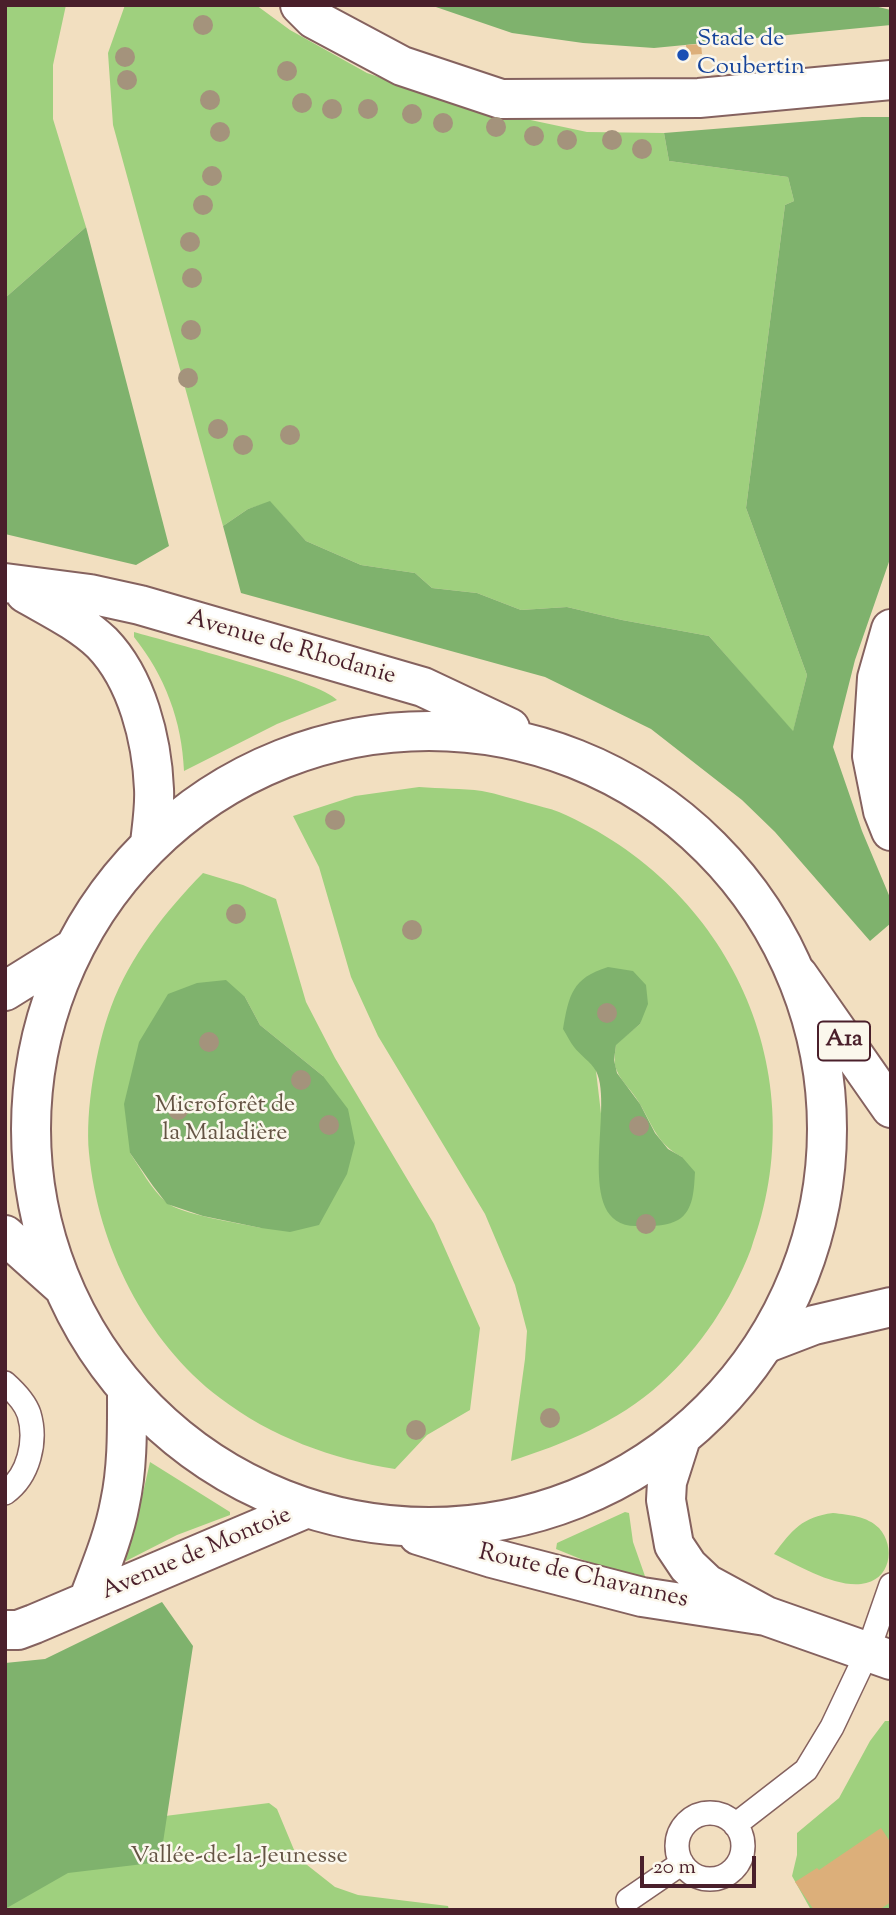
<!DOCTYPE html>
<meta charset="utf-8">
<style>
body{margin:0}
#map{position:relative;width:896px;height:1915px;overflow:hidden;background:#f2dfc0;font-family:"Sorts Mill Goudy",serif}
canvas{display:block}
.frame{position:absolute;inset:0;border:7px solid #4a1f2b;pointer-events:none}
.scale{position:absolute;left:640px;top:1856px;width:116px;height:32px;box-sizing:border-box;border:4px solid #4a1f2b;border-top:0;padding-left:9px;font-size:21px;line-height:24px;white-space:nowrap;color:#4a1f2b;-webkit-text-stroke:5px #fbf7ec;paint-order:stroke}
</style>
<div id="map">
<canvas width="896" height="1915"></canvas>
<div class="frame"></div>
<div class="scale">20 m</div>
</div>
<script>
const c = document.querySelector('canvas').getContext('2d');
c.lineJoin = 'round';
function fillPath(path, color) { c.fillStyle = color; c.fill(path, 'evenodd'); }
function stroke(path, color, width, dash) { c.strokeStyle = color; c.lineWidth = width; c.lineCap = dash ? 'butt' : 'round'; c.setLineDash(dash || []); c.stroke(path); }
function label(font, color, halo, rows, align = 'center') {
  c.font = font + ' "Sorts Mill Goudy",serif'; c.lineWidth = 5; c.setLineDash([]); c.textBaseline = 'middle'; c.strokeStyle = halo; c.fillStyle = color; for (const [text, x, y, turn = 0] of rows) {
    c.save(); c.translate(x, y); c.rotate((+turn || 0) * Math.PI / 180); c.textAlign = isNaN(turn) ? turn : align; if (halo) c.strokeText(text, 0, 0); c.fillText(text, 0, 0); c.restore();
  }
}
fillPath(new Path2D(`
 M5 5H66L53 65V119L86 227 5 298Z
 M125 5H256L290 30 367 73 460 105 587 132 664 133 669 161 788 177 794 201 785 205 746 508 807 675 793 732 709 636 622 620 567 607 521 610 477 593 432 588 415 573 361 565 306 541 270 502 248 509 223 526 113 125 108 53Z
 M134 632C168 642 321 681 337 700L277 724 184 771C182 721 165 676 134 637Z
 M419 787C440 789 462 788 482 791 498 794 513 799 528 803 538 806 549 808 559 812 730 886 817 1073 751 1249 731 1301 701 1347 660 1384 618 1422 564 1444 511 1461L525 1359 527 1331 515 1285 485 1214 378 1036 351 977 319 867 293 816 355 796ZM646 985 640 1024 616 1044C615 1054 613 1063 617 1071 621 1081 631 1090 636 1098 653 1123 654 1142 682 1157L599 1163 602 1122 596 1071Z
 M203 873 243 885 276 899 306 1002 335 1058 434 1224 480 1328 470 1410 427 1435 395 1469C332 1459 271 1437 220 1398 145 1341 98 1246 89 1153 85 1111 96 1047 111 1007 130 956 165 912 203 873ZM245 997 260 1025 323 1076 261 1228C239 1223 181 1215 166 1202 151 1189 141 1169 130 1153Z
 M150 1462 230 1512V1515L177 1535 126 1561 122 1558 135 1528Z
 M625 1512 629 1513 633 1542 646 1579 598 1566 556 1549 557 1543Z
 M833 1513C849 1515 867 1516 879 1528 896 1547 891 1581 861 1584 834 1587 797 1565 774 1554 792 1530 802 1517 833 1513Z
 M885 1721H891V1910H811L792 1876 797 1855V1833L839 1798 870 1741Z
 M269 1803 277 1809 297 1857 335 1887 358 1895 448 1906 449 1910H5V1831L149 1818Z`), '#9fd07e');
fillPath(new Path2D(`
 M430 5H870L891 10V25L654 48 583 43 512 33Z
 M862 117H891V556L855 660 833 747 862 831 891 900V923L870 941 775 832 742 800 651 729 545 677 241 593 223 526 248 509 270 501 306 541 361 565 415 573 432 588 477 593 521 610 567 607 622 620 709 636 793 731 807 675 746 508 785 205 794 201 788 177 669 161 664 133Z
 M86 227 169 546 136 565 5 534V298Z
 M608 967 633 971 646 985 648 1004 640 1024 616 1045 614 1060 617 1073 640 1104 655 1133 668 1149 682 1157 695 1172C694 1188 694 1211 678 1220 665 1227 652 1226 637 1226 571 1227 615 1108 596 1071 591 1062 580 1055 574 1047 570 1042 567 1035 563 1029 569 995 572 978 608 967Z
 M226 980 245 997 260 1025 323 1076 348 1109 355 1143 347 1174 319 1225 290 1232 261 1228 203 1216 167 1204 153 1186 130 1153 124 1104 139 1042 168 994 197 983Z
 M162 1602 193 1646 160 1862 68 1873 5 1909V1663L45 1659Z`), '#7fb26d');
fillPath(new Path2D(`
 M701 44 702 54 687 55 686 45Z
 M881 1828 891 1843V1902L879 1910H814L795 1882 817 1868 819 1870Z`), '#dcaf7a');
const lane = new Path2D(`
 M5 1383C14 1391 25 1402 29 1414 37 1441 29 1476 5 1493
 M677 1846a33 33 0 1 1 66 0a33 33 0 1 1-66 0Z
 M735 1825 806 1770 832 1727 868 1651 891 1585
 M628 1900 682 1863`);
const street = new Path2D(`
 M300 5 314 19 402 66 501 99 699 98 891 80
 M891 629 877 678 872 756 883 811 891 831`);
const secondary = new Path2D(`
 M5 583 90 594 140 605 423 687 510 728
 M25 593C51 608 80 622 102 643 137 679 152 740 154 789 155 806 152 825 150 843
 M31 1129a398 398 0 1 1 796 0a398 398 0 1 1-796 0Z
 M5 991 71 950
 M5 1235 61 1285
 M681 1438 667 1482 666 1500 674 1545 688 1566 707 1584 766 1616 891 1660
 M418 1535 492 1558 642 1597 766 1616
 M88 1601C100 1569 114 1536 120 1503 128 1466 127 1426 127 1389
 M5 1630H18L34 1624 305 1509`);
const highway = new Path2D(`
 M798 975 891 1108
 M767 1343 814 1325 891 1307`);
stroke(lane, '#85625f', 26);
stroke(street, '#85625f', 42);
stroke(secondary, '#85625f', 42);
stroke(highway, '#85625f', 42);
stroke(lane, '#fff', 23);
stroke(street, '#fff', 38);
stroke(secondary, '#fff', 38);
stroke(highway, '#fff', 38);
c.fillStyle = '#a4937c';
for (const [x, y] of [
 [203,25],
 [125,57],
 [287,71],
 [127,80],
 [210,100],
 [302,103],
 [332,109],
 [368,109],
 [412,114],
 [443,123],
 [496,127],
 [220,132],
 [534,136],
 [567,140],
 [612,140],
 [642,149],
 [212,176],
 [203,205],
 [190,242],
 [192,278],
 [191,330],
 [188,378],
 [218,429],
 [290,435],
 [243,445],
 [335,820],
 [236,914],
 [412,930],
 [607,1013],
 [209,1042],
 [301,1080],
 [178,1110],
 [329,1125],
 [639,1126],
 [646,1224],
 [550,1418],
 [416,1430]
]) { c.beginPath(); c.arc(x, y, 10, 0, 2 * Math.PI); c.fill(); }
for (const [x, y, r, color] of [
 [683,55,7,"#1a4fb4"]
]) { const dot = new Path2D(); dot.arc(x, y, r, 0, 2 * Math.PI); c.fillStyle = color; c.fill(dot); stroke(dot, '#fbf7ec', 2.5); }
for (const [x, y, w] of [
 [844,1041,52]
]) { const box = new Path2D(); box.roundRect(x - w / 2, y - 19.5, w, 39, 5); c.fillStyle = '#fbf7ec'; c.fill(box); stroke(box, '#4a1f2b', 2); }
label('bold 23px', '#4a1f2b', null, [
 ["A1a",844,1041]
]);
label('24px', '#164399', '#fbf7ec', [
 ["Stade de",697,41],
 ["Coubertin",697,69]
], 'left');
label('24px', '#4a1f2b', '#fbf7ec', [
 ["Avenue de Rhodanie",291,649,16],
 ["Avenue de Montoie",197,1555,-23],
 ["Route de Chavannes",583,1578,13]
]);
label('24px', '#645444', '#fbf7ec', [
 ["Microforêt de",225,1107],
 ["la Maladière",225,1135],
 ["Vallée-de-la-Jeunesse",239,1858]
]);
</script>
